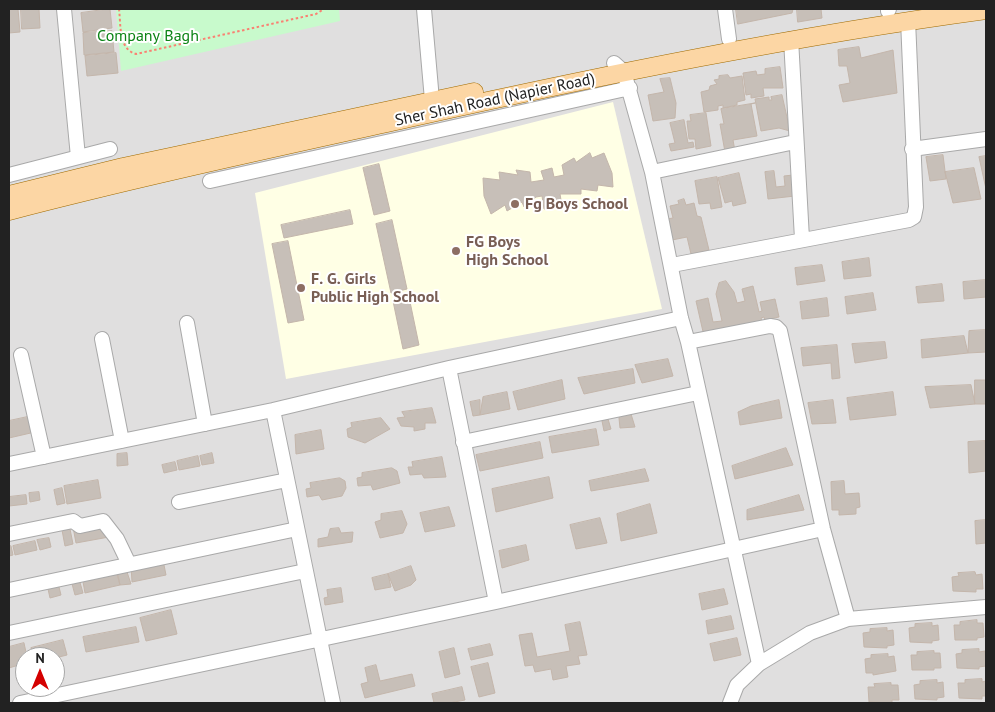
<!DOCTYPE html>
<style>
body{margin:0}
#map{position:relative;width:995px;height:712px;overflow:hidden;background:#f2efe9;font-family:"PT Sans",sans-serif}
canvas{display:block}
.frame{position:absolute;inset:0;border:10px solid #222;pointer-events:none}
.north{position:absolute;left:15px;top:647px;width:50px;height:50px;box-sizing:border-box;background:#fff;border:1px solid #a7a7a7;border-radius:50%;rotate:0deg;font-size:14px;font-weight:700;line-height:20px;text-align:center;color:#222}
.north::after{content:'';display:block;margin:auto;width:18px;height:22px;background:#d40000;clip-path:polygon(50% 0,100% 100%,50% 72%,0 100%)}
</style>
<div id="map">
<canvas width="995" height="712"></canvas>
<div class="frame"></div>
<div class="north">N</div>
</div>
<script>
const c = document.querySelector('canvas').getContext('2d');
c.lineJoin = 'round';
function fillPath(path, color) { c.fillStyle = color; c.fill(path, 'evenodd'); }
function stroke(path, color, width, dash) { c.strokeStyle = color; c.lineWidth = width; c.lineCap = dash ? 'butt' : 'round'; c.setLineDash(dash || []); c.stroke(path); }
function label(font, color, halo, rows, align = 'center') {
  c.font = font + ' "PT Sans",sans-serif'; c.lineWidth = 4; c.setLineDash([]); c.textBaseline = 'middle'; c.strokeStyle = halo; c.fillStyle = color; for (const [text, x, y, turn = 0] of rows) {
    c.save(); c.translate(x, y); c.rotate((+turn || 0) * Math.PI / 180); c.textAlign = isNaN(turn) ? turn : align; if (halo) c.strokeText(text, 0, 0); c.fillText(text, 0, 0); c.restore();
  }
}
fillPath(new Path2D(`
 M9 9H986V703H9ZM25 657H55V687H25Z`), '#e0dfdf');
fillPath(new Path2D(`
 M613 102 662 309 286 379 255 193Z`), '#ffffe5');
fillPath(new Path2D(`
 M116 9H339L340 21 121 71Z`), '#c8facc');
const building = new Path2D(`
 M9 9H18L20 32 9 33Z
 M21 9H39L40 28 22 29Z
 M110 9 112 28 83 32 81 13Z
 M736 9H793L792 13 738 24Z
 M797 9H821L822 18 798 22Z
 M112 31 114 52 84 55 83 33Z
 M859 47 861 58 893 50 897 93 843 102 839 85 850 83 847 66H839L838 50Z
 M116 53 118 73 87 76 85 56Z
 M780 67 783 88H763L764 96 751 98V94L746 95 743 73 756 71 757 75 765 74V69Z
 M728 75 730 78 742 76 745 100 737 102V105L723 108V105L718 106V110L704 112 701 92 709 90 710 86 717 84 714 80 719 79V76Z
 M670 78 676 103 675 118 653 121 648 95 664 92 660 79Z
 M782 95 790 131 779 128 761 131 755 99 769 97V100H772L771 97Z
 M755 103 751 104 757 136 733 140 735 151 725 152 720 124H724L721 109Z
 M706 113 711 146 696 149 695 139H689L687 121H691L690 115Z
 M684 120 688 143 693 142 694 147 671 151 669 144 675 143 670 123Z
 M590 153 592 158 604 153 612 173 613 187 598 185 597 191 581 189V194H560L562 206 544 209 542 196 536 197 524 207 522 202 507 211 505 205 491 214 484 196 483 178 500 180 499 172 518 175 516 170 530 172 531 182 544 180 541 171 552 168 554 177 564 175 562 165 574 158 576 162Z
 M943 155 946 179 930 181 926 157Z
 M986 156V189L979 157Z
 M379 164 390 211 374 215 363 168Z
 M974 168 981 199 953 203 945 172Z
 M774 171 776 187 785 186 784 176 793 175 795 196 768 199 765 172Z
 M739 173 746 203 733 206 732 201 725 203 718 178Z
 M717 177 722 207 711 209 710 203 699 204 695 181Z
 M684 199 686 205 694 203 697 216 701 217 709 250 691 254 687 237 672 240 667 219 673 218 670 206 679 204 678 201Z
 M350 210 353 224 284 238 281 225Z
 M392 220 407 289 391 293 376 224Z
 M288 241 304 320 288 323 272 244Z
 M869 258 871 276 844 279 842 262Z
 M822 265 825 281 797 285 795 268Z
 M986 280V297L964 299 963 282Z
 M726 281 734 292 737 303 745 301 742 289 753 286 759 312 762 311 760 302 775 299 779 317 765 320 764 317 761 318 763 323 704 336 696 301 708 298 713 322 722 321 716 294 719 283Z
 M942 284 944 301 918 303 916 287Z
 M873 293 876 310 847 314 845 297Z
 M409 297 419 345 403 349 393 301Z
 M827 298 829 316 802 319 800 302Z
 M986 330V352L968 353 969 331Z
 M964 336 968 353 922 358 921 340Z
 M885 342 887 358 855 363 852 344Z
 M837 345 840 378 832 379 831 363 803 366 801 348Z
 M668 359 673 376 642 383 635 365Z
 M633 369 635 383 584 394 578 378Z
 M562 380 565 399 518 410 513 392Z
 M975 380H986V404H975Z
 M971 385 975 404 930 408 925 387Z
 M507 392 510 409 480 415 483 397Z
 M893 392 896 415 850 420 847 398Z
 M480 400V415L473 416 470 402Z
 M779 400 782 418 740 425 738 412 751 406Z
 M833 400 836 423 812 424 808 403Z
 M432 408 436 423H425V429L414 431V427L401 426 397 418 405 417 402 412Z
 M631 414 635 427 620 428 619 418Z
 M32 416 35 432 9 438V421Z
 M381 418 390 429 365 443 348 437 347 429 352 427 351 423Z
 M608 419 611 429 604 431 602 421Z
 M596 429 599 445 552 453 549 437Z
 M321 430 324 449 296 454 295 435Z
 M985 441 986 471 969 473 968 442Z
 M540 442 543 458 480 471 476 455Z
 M786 448 793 465 735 479 732 466Z
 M127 453 128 465 117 466V454Z
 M212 453 214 463 202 465 200 456Z
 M198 456 200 466 179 470 177 461Z
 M442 457 446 477 424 478 422 474 410 475 408 467H413L412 462Z
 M175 462 177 470 164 473 162 465Z
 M392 468 397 471 400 483 373 490 371 485 358 486 357 478 362 477V473Z
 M645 469 649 481 591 491 589 481Z
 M549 477 553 498 496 512 492 489Z
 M340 478 345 481 346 488 342 496 322 500 319 495 307 497 306 489 311 488 310 483Z
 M98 480 101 498 67 504 64 486Z
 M844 481 845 494 859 493 860 507 856 508V514L839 515V510H832L831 482Z
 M62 488 65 503 57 505 54 490Z
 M39 492 40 500 30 502 29 493Z
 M26 495 27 504 9 506V497Z
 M799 495 804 510 747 520V510Z
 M650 504 657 533 621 541 617 514Z
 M449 507 455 526 425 532 420 513Z
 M402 511 407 524 403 533 380 538 375 522 381 520V514Z
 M600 518 607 543 576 549 570 525Z
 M986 520V543L976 544 975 521Z
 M103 524 109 537 76 543 73 527Z
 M339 528 341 533 353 532 352 542 318 547V539L328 537 330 529Z
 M70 529 73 544 65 546 62 530Z
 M49 538 51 547 40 550 37 540Z
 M35 541 37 550 15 555 13 546Z
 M526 545 529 560 502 568 499 551Z
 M11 546 13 555 9 556V547Z
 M163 560 166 575 132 582 131 566Z
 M411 566 416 580 411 585 395 591 388 574Z
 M126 569 131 584 120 585 117 571Z
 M116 570 120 585 85 593 82 576Z
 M975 572 976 575 982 574 983 589H976V592L953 591 952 577 959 576 958 573Z
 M388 574 391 587 375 590 372 578Z
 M79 579 83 593 75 595 71 580Z
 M59 587 61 595 50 598 48 589Z
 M341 588 343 602 325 605 324 598 328 597 327 590Z
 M724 589 728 604 702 610 699 594Z
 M171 610 177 634 146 641 140 618Z
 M731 616 734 629 708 634 706 621Z
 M977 620V623H983L984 637 977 638V640H955L954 625H960V622Z
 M580 622 587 655 578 656 580 664 566 666 568 677 553 680 551 669 535 672 533 665 525 666 519 635 532 633 537 657 570 651 565 625Z
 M932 623V626L938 625 939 640 932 641V643L910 642 909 628 915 627V624Z
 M136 627 139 642 86 652 83 637Z
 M887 628V631L893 630 894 645 887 646V648L864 647 863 633 870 632V629Z
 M737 638 741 655 714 661 710 644Z
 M63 640 67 655 55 658 33 657 31 648Z
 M24 643 27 657H25V663L9 668V647Z
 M490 644 493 655 471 660 468 649Z
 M454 648 460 674 445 678 439 652Z
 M979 649V652L985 651 986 666 979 667V669L957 668 956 654 962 653V650Z
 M934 651V653H940L941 668H934V670H912L911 655H917V652Z
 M888 654V657L894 656 896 671 873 675V673H866L865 659 871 658V655Z
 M488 663 495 693 479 697 471 667Z
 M376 665 380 681 412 674 415 686 365 698 361 684 368 682 365 668Z
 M982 679V682L986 681V696H982V699L959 698 958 683H965V680Z
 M937 680V683L943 682 944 697 937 698V700L915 699 914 685 920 684V681Z
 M891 683V685H898L899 700H892V703L869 702 868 687H875L874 684Z
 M462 687 465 700 449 703H434L432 694Z`);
fillPath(building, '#c7bfb8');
stroke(building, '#c4b6ab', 1);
const minor = new Path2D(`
 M64 9 78 157
 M424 9 432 100
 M725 9 729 39
 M888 11 889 9
 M791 39 802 239
 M614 63 624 72 652 172 681 318 688 342 759 664
 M912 149 986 139
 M652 172 795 142
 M9 175 110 149
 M210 181 630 88
 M672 265 909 220 914 217 916 207 908 20
 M187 323 205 424
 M102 339 122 441
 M688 342 770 326 776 327 780 331 823 529 848 619
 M21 355 44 457
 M449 368 496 602
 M273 410 333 703
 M463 442 698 393
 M9 464 273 410 449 368 681 318
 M179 502 287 480
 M9 534 73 521 80 526 103 521 117 539 129 564
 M9 590 297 529
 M9 633 305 571
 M20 703 496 602 823 529
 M730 703 737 685 759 664 810 633 848 619 986 607`);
const major = new Path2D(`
 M9 195 123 167 474 92
 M9 211C143 176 279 147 414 117 604 75 794 36 986 10`);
stroke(minor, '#a9a9a9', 16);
stroke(major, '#a06b00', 19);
stroke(new Path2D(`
 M119 9C121 24 118 49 136 54L316 14 324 9`), '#fa8072', 2, [2.5, 2.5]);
stroke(minor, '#fff', 14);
stroke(major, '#fcd6a4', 18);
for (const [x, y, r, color] of [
 [515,204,5,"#8d6e63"],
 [456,251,5,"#8d6e63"],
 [301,288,5,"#8d6e63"]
]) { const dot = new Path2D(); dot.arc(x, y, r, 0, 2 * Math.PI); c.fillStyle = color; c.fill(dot); stroke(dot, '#fff', 2); }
label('16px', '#0c8416', '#fff', [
 ["Company Bagh",148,36]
]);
label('16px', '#222', '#fff', [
 ["Sher Shah Road (Napier Road)",495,100,-12]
]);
label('bold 16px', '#785e54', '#fff', [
 ["Fg Boys School",525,204],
 ["FG Boys",466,242],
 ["High School",466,260],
 ["F. G. Girls",311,279],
 ["Public High School",311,297]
], 'left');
</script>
